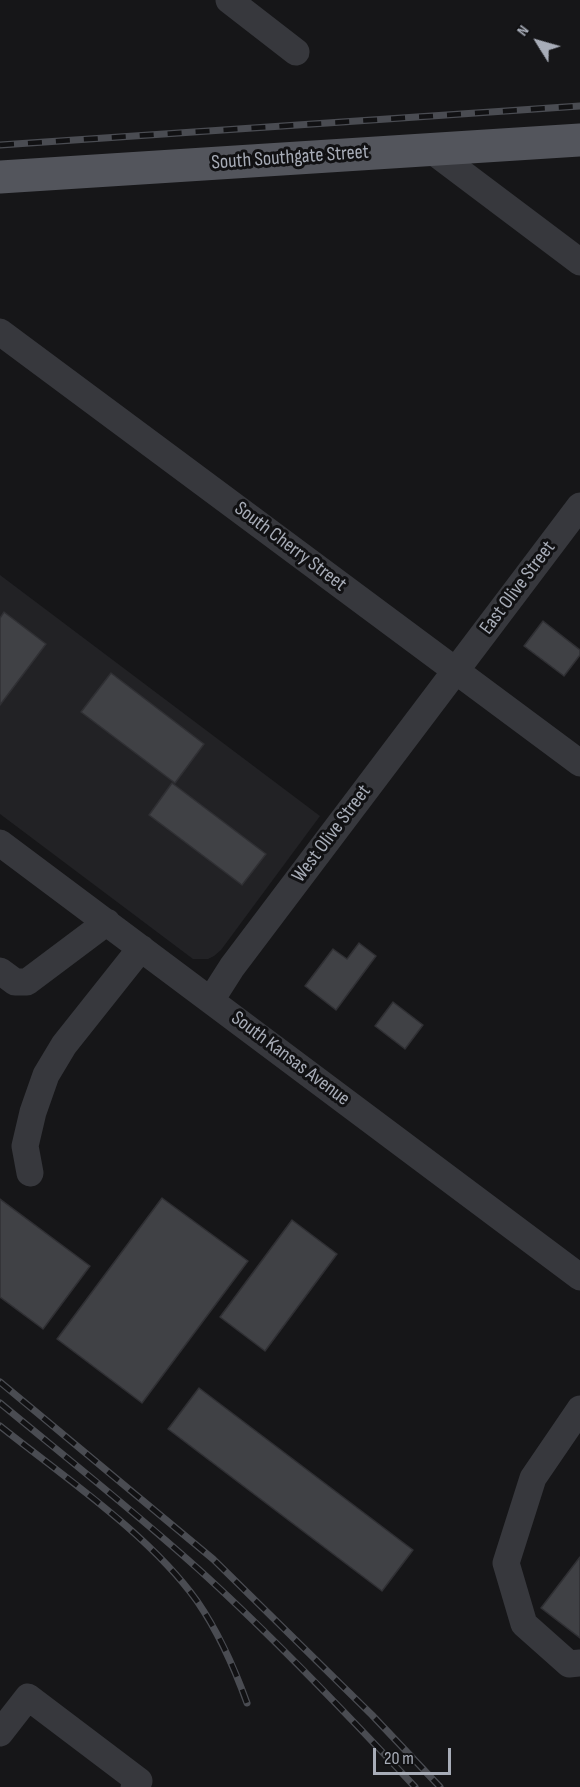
<!DOCTYPE html>
<style>
body{margin:0}
#map{position:relative;width:580px;height:1787px;overflow:hidden;background:#161618;font-family:"Sofia Sans Condensed",sans-serif}
canvas{display:block}
.north{position:absolute;left:508px;top:12px;width:60px;height:60px;-webkit-text-stroke:4px #111113;paint-order:stroke;rotate:307deg;font-size:16px;font-weight:700;line-height:24px;text-align:center;color:#a8adb8}
.north::after{content:'';display:block;margin:auto;width:21px;height:27px;background:#a8adb8;clip-path:polygon(50% 0,100% 100%,50% 72%,0 100%)}
.scale{position:absolute;left:373px;top:1748px;width:78px;height:27px;box-sizing:border-box;border:3px solid #a8adb8;border-top:0;padding-left:8px;font-size:18px;line-height:21px;white-space:nowrap;color:#a8adb8;-webkit-text-stroke:4px #111113;paint-order:stroke}
</style>
<div id="map">
<canvas width="580" height="1787"></canvas>
<div class="north">N</div>
<div class="scale">20 m</div>
</div>
<script>
const c = document.querySelector('canvas').getContext('2d');
c.lineJoin = 'round';
function fillPath(path, color) { c.fillStyle = color; c.fill(path, 'evenodd'); }
function stroke(path, color, width, dash) { c.strokeStyle = color; c.lineWidth = width; c.lineCap = dash ? 'butt' : 'round'; c.setLineDash(dash || []); c.stroke(path); }
function label(font, color, halo, rows, align = 'center') {
  c.font = font + ' "Sofia Sans Condensed",sans-serif'; c.lineWidth = 6; c.setLineDash([]); c.textBaseline = 'middle'; c.strokeStyle = halo; c.fillStyle = color; for (const [text, x, y, turn = 0] of rows) {
    c.save(); c.translate(x, y); c.rotate((+turn || 0) * Math.PI / 180); c.textAlign = isNaN(turn) ? turn : align; if (halo) c.strokeText(text, 0, 0); c.fillText(text, 0, 0); c.restore();
  }
}
fillPath(new Path2D(`
 M0 575 320 816 221 950 214 956 208 959H193L0 814Z`), '#222225');
const building = new Path2D(`
 M4 612 46 644 0 705V618Z
 M543 621 580 650V655L564 676 524 646Z
 M111 673 204 744 175 783 81 712Z
 M172 783 266 854 242 885 149 815Z
 M359 943 376 956 336 1010 305 986 333 949 347 959Z
 M393 1002 423 1025 405 1049 375 1026Z
 M162 1198 248 1261 142 1403 57 1339Z
 M0 1199 90 1266 43 1329 0 1297Z
 M292 1220 337 1254 265 1351 220 1317Z
 M199 1388 413 1550 382 1591 168 1429Z
 M580 1557V1638L541 1608Z`);
fillPath(building, '#404145');
stroke(building, '#303034', 1.5);
stroke(new Path2D(`
 M229 0 296 52
 M430 149 580 262
 M0 332 580 763
 M0 843 580 1277
 M0 971 15 982H27L107 922
 M211 1000 232 967 580 506
 M30 1173 25 1146 33 1112 46 1075 64 1045 141 948
 M580 1409 533 1478 506 1563 524 1624 569 1664 580 1663
 M0 1733 28 1697 139 1781 134 1787`), '#37383d', 27);
stroke(new Path2D(`
 M0 177 580 140`), '#53555c', 33);
const rail = new Path2D(`
 M0 145 580 106
 M0 1382 213 1559 372 1715 440 1787
 M0 1403C69 1460 140 1516 206 1576 279 1643 348 1715 415 1787
 M0 1426C64 1477 150 1535 197 1601 219 1633 234 1667 247 1703`);
stroke(rail, '#4a4c52', 7);
stroke(rail, '#111113', 4.5, [14]);
label('20px', '#a8adb8', '#111113', [
 ["South Southgate Street",290,158,-4],
 ["South Cherry Street",290,547,37],
 ["East Olive Street",518,588,-53],
 ["West Olive Street",332,834,-53],
 ["South Kansas Avenue",290,1059,37]
]);
</script>
